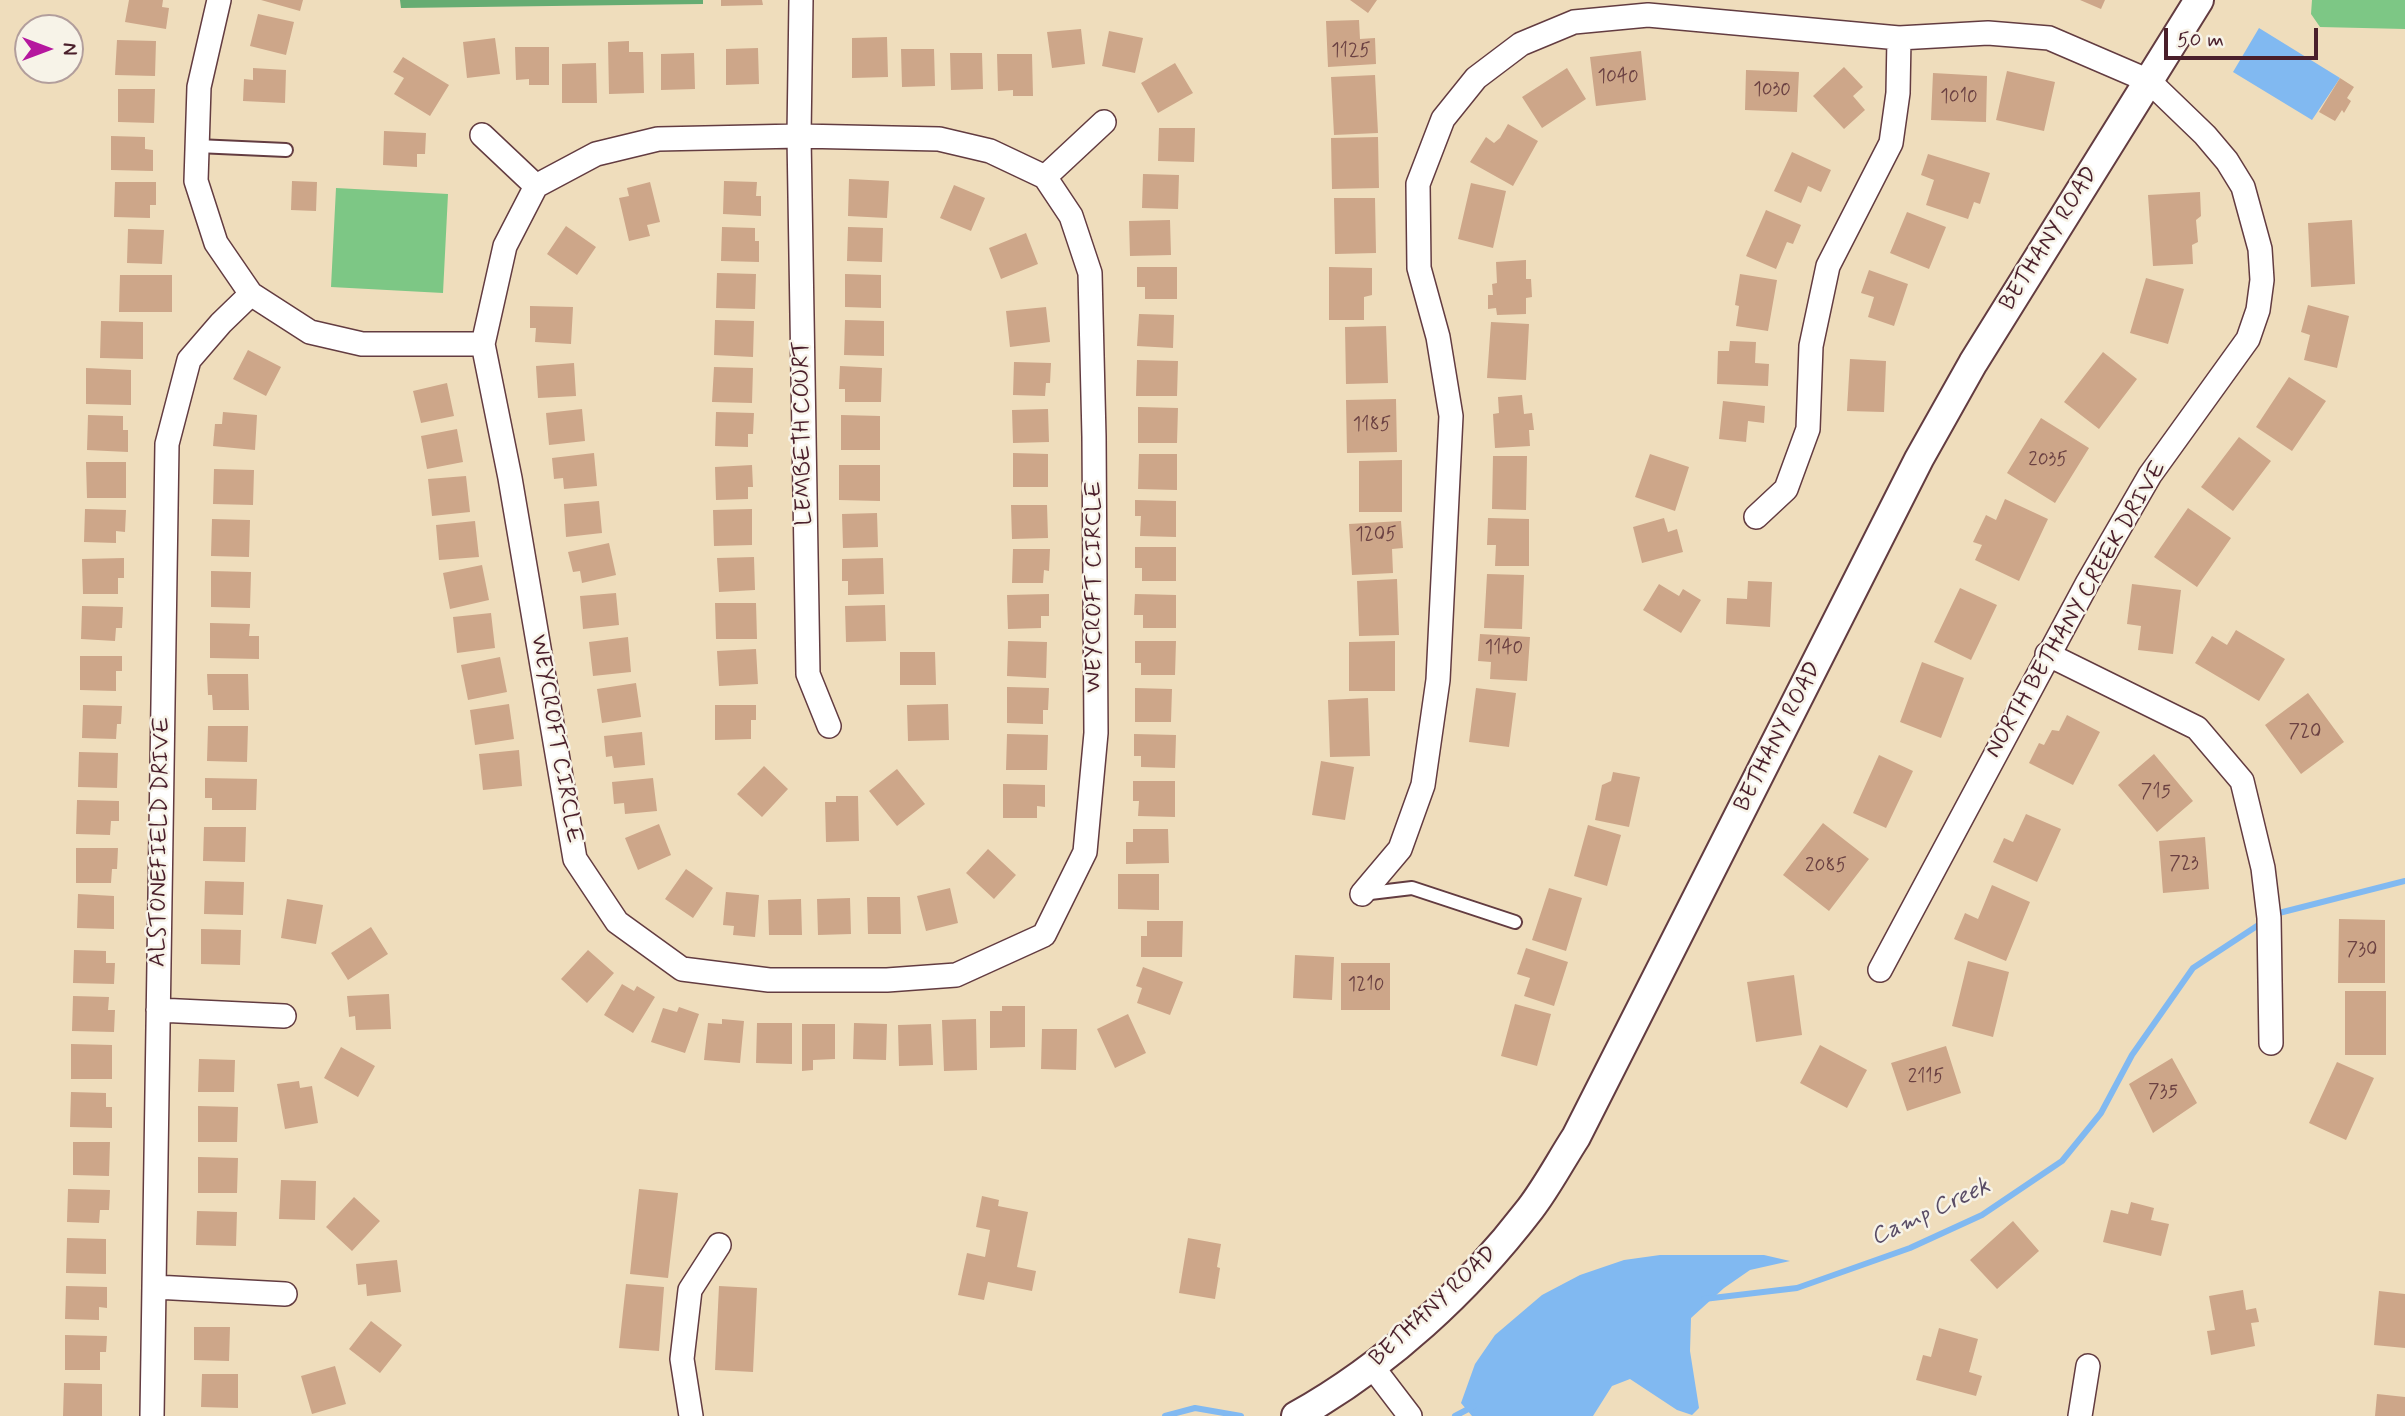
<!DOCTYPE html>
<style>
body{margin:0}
#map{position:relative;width:2405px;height:1416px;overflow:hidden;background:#efddbc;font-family:Mynerve,sans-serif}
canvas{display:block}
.north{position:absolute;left:14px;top:14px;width:70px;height:70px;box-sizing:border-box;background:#f7f3e8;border:2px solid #b29e9c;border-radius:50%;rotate:90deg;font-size:19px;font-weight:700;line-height:28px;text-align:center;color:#4a1f2b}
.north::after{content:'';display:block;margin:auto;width:24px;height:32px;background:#b5179e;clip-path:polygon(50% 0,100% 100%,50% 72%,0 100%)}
.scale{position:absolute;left:2164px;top:28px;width:154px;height:32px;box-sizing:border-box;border:4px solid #4a1f2b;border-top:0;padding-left:9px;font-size:21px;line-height:24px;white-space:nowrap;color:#4a1f2b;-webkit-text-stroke:5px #f7f3e8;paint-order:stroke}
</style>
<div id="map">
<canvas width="2405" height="1416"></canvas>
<div class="north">N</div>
<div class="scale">50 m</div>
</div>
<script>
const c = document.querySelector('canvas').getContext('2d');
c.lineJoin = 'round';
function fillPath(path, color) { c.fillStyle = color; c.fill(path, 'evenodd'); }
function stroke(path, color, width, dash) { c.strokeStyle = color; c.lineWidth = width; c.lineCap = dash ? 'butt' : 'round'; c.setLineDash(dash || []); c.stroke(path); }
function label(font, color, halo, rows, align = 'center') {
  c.font = font + ' Mynerve,sans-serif'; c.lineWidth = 5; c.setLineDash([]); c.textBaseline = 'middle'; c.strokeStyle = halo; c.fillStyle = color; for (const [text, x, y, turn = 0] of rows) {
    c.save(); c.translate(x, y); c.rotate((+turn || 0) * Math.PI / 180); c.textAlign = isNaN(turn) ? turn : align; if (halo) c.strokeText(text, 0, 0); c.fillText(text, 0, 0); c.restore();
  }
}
fillPath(new Path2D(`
 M2312 0H2405V29L2320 27 2311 14Z
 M336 188 448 194 443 293 331 287Z`), '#7dc785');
fillPath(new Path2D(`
 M400 0H703V4L401 8Z`), '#66ac72');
fillPath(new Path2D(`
 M2259 28 2340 78 2312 120 2233 72Z
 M1660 1255H1764L1790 1261 1750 1270 1724 1288 1691 1318 1690 1351 1699 1408 1692 1415 1677 1410 1630 1379 1612 1386 1593 1416H1472L1461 1403 1475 1364 1495 1335 1542 1295 1580 1275 1624 1260Z`), '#81b9f1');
stroke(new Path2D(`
 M2275 914 2405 881
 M1704 1299 1797 1288 1910 1248 1982 1215 2062 1161 2101 1113 2132 1055 2193 968 2263 922
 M1165 1416 1195 1408 1241 1416
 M1455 1416 1474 1406`), '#81b9f1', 6);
fillPath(new Path2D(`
 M129 0H163L162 7 169 8 166 29 125 22Z
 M261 0H303L300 11Z
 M721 0H762L763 5 721 6Z
 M1350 0H1377L1368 13Z
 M2080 0H2105L2101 9Z
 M258 14 294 22 286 55 250 46Z
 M1359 20 1360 39 1375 38 1376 64 1328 67 1326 21Z
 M1081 29 1085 64 1052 68 1047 32Z
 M1109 31 1143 38 1135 73 1102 66Z
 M887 37 888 77 852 78V38Z
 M495 38 500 74 467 78 463 42Z
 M117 40 156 41 155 76 115 75Z
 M629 41V52H643L644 93 609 94 608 42Z
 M515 47H549V85H529V79L516 80Z
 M758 48 759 84 726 85V49Z
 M901 49H934L935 86 902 87Z
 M1641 51 1646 100 1596 106 1590 57Z
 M694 53 695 89 661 90V54Z
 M950 53H982L983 89 951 90Z
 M997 54H1032L1033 96H1013V90L998 91Z
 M403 57 449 85 430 116 394 94 404 78 393 72Z
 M596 63 597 103H562V64Z
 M1175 63 1193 93 1158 113 1141 83Z
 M1844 67 1863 87 1853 96 1865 110 1844 129 1813 96Z
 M253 68 286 70 285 103 243 101 244 79 253 80Z
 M1567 68 1586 99 1542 128 1522 97Z
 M1746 70 1799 72 1797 112 1745 110Z
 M2007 71 2055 82 2044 131 1996 120Z
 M1933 73 1987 76 1986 122 1931 120Z
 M1375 75 1378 133 1334 135 1331 77Z
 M2340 78 2354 87 2347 98 2351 101 2344 113 2342 110 2335 121 2319 112Z
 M118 89H155L154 123 118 122Z
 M1508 124 1538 141 1513 186 1470 162 1486 137 1494 143 1500 138Z
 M1159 128H1195L1194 162 1158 161Z
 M384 131 426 133 425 154H417V167L383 165Z
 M111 136 145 137V149L153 150V171L111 170Z
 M1378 137 1379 188 1332 189 1331 138Z
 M1792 152 1831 170 1821 192 1808 186 1801 203 1774 191Z
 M1928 154 1990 173 1980 204 1974 202 1968 219 1926 205 1934 180 1921 175Z
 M1143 174 1179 175 1178 209 1142 208Z
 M849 179 889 181 887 218 848 216Z
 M292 181 317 182 316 211 291 210Z
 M724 181 757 182 756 196H761V216L723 214Z
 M115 182H156V205H150V218L114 217Z
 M650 182 660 222 647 225 650 236 629 241 619 198 629 196 627 188Z
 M1471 183 1506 191 1493 248 1458 239Z
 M954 185 985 198 971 231 940 218Z
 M2200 192 2201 216 2196 220 2198 242 2192 245 2193 264 2153 266 2148 195Z
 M1334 198H1375L1376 253 1335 254Z
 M1766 210 1801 225 1793 244 1787 242 1776 269 1746 256Z
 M1907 212 1946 227 1929 269 1890 253Z
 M1170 220 1171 255 1130 256 1129 221Z
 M2352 220 2355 284 2311 287 2308 223Z
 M566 226 596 247 577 275 547 254Z
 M722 227 755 228V241H759V262L721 261Z
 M848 227 883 228 882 262 847 261Z
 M128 229 164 230 162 264 127 263Z
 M1026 233 1038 264 1001 279 989 248Z
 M1526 260V279H1531L1532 297 1526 298V314L1497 315 1496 308 1488 309V295H1493L1492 284 1497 283 1496 262Z
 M1137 267H1177V299H1145V287H1137Z
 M1329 267 1372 268V295L1364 297V320H1329Z
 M1869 270 1908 284 1894 326 1868 317 1874 297 1861 293Z
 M717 273 756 274 755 309 716 308Z
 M845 274 881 275V308L845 307Z
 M1740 274 1777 280 1768 331 1736 326 1739 306 1735 305Z
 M120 275H172V312H119Z
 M2146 278 2184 289 2168 344 2130 333Z
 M2308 305 2349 316 2337 368 2304 360 2310 335 2301 332Z
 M530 306 573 307 571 344 535 342 536 328H530Z
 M1046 307 1050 342 1010 347 1006 311Z
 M1139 314 1174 315 1173 348 1137 346Z
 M715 320 754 321 753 357 714 355Z
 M845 320 884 321V356L844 355Z
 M101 321 143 322V359L100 358Z
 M1491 322 1529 324 1526 380 1487 378Z
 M1386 326 1388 383 1346 384 1345 327Z
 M1730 341 1756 342 1755 363 1769 364 1768 386 1717 384 1718 351H1729Z
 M248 350 281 367 266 396 233 379Z
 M2103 352 2137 379 2099 429 2064 402Z
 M1850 359 1886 361 1884 412 1847 411Z
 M1137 360 1178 361 1177 396H1136Z
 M1014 362 1051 363 1050 383H1046L1045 396 1013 395Z
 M574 363 576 396 538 398 536 366Z
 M840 366 882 368 881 402H845V389H839Z
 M714 367 753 368 752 403 712 402Z
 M86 368 131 370V405L86 404Z
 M2289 377 2326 401 2292 451 2256 427Z
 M447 383 454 416 421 423 413 391Z
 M1522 395 1524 414 1532 413 1534 430H1529L1530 446 1495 448 1493 414 1499 413 1498 397Z
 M1396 399 1397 452 1347 453 1346 400Z
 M1723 401 1765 406 1764 423 1748 421 1746 442 1719 439Z
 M1138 407 1178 408 1177 443H1138Z
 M582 409 585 441 549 445 546 413Z
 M1048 409 1049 442 1013 443 1012 410Z
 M223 412 257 415 255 450 213 446 215 424H222Z
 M716 412 754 413 753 434H748V447L715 446Z
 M88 415 123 416V430H128V452L87 450Z
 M841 415 880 416V450H841Z
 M2041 418 2089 448 2055 503 2007 473Z
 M457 429 463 462 427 469 421 436Z
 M2239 437 2271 461 2233 511 2201 487Z
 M594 453 597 486 564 489 563 478 554 479 552 458Z
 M1013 453 1048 454V487H1013Z
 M1139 454H1177V490L1138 489Z
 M1650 454 1689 467 1675 511 1635 497Z
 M1493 456H1527L1526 510 1492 509Z
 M1402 460V512H1359V461Z
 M86 462H126V498H87Z
 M752 465 753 487H748V499L716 500 715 467Z
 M839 465H880V501L839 500Z
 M214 469 254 470 253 505 213 504Z
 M466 476 470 512 432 516 428 479Z
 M2005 499 2048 519 2019 581 1975 560 1982 545 1973 542 1986 515 1996 520Z
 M1135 500 1176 501V537L1140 536 1141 516H1135Z
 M599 501 602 533 566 537 564 504Z
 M1011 505H1047L1048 538 1012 539Z
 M2188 508 2231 538 2197 587 2154 557Z
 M85 509 126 510 125 532 116 531V543L84 542Z
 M752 509V545L714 546 713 510Z
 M877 513 878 547 843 548 842 514Z
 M1488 518 1529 519V566H1495L1496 545H1487Z
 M1664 518 1668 532 1677 529 1683 552 1642 563 1633 527Z
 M212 519 250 520 249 557 211 556Z
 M475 521 479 557 439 560 436 525Z
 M1401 521 1403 548 1392 549 1393 573 1352 575 1349 524Z
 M609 543 616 575 582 583 580 571 573 572 568 552Z
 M1135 547H1176V581H1142V568H1135Z
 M1013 549H1050L1049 571 1044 570 1043 583H1012Z
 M754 557 755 590 719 592 717 558Z
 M124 558V578H118V594H83L82 559Z
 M883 558 884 594 848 595V581H842V559Z
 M482 565 489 600 450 609 443 573Z
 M211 571 251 572 250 608 211 607Z
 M1487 574 1524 575 1522 629 1484 628Z
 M1397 579 1399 635 1359 636 1357 581Z
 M1748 581 1772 582 1770 627 1726 624 1727 598 1747 599Z
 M1659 584 1679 596 1683 589 1701 600 1681 633 1643 610Z
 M2132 584 2181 590 2173 654 2138 650 2141 626 2127 624Z
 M1960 588 1997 605 1971 660 1934 642Z
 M616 593 619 625 583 629 580 596Z
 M1049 594V616H1041V628L1008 629 1007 595Z
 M1135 594 1176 595V628H1143V615H1134Z
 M715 603H756L757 639H716Z
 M885 605 886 641 846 642 845 606Z
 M82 606 123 607 122 628H116L115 641 81 639Z
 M491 613 495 648 457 653 453 617Z
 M210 623 250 624 249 636H259V659L210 658Z
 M2236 630 2285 659 2259 701 2195 663 2212 636 2227 645Z
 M1480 634 1530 637 1527 681 1490 679 1491 662 1478 661Z
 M628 637 631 672 593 676 589 642Z
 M1008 641 1047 642 1046 678 1007 676Z
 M1135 641H1176L1175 675H1141V663H1135Z
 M1395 641V691H1349V642Z
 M756 649 758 684 719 686 717 651Z
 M900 652H935L936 685H900Z
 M80 656H122V671H116V691L80 690Z
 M500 657 507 692 468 700 461 665Z
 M1922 662 1964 678 1941 738 1900 722Z
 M207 674H248L249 710H213L212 695H208Z
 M636 683 641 717 602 723 597 689Z
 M1007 687 1049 688 1048 710H1043V724L1007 723Z
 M1135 688 1172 689 1171 722H1135Z
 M1476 688 1516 693 1509 747 1469 742Z
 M2308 693 2344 742 2301 774 2265 725Z
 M1368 698 1370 756 1330 757 1328 700Z
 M509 704 514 739 475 745 470 710Z
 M948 704 949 740 908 741 907 705Z
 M83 705 122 706 121 724H117L116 739 82 738Z
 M715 705H756V720H751V739L715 740Z
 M2067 715 2100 732 2073 785 2029 763 2039 743 2044 745 2052 730 2059 731Z
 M208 726H248L247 762 207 761Z
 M642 732 645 765 614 768 612 756 606 757 604 736Z
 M1007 734 1048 735 1047 770H1006Z
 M1134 734 1176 735 1175 768 1141 767V756H1134Z
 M519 750 522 786 483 790 479 754Z
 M79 752 118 753 117 788 78 787Z
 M2154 754 2193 801 2157 832 2118 785Z
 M1879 755 1913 771 1886 828 1853 813Z
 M1321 761 1354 767 1345 820 1312 815Z
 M764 766 788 789 762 817 737 794Z
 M897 769 925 804 897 826 869 791Z
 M1613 772 1640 777 1629 827 1595 820 1602 785 1611 781Z
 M205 778 257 779 256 810H212V798H205Z
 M653 778 657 811 625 814 624 803 614 804 612 782Z
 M1133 781H1175V817L1138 816 1139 801H1133Z
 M1003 784 1045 785V807L1037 806V818H1003Z
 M836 796H858L859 841 826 842 825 802H836Z
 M77 800 119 801V821H111L110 835 76 834Z
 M2026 814 2061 829 2037 882 1993 862 2004 838 2013 842Z
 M1823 823 1869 859 1829 911 1783 875Z
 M659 824 671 855 638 870 625 838Z
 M1588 825 1621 835 1607 886 1574 876Z
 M204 827H246L245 862 203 861Z
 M1133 829H1168L1169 863 1126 864V842H1133Z
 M2205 837 2209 889 2163 893 2159 841Z
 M76 848H118L117 869H112L111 883H76Z
 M988 849 1016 875 994 899 966 873Z
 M686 869 713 888 693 918 665 899Z
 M1118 874H1159V910L1118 909Z
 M205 881 244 882 243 915 204 914Z
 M1992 885 2030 902 2006 961 1954 939 1965 913 1978 919Z
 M950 888 958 923 926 931 917 896Z
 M1549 888 1582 898 1566 951 1532 940Z
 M726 892 759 895 755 937 733 935 734 926 723 925Z
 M78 894 114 896V929L77 928Z
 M867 897H900L901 934H868Z
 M850 898 851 934 818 935 817 899Z
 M287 899 323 905 316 944 281 938Z
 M801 899 802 935H769L768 900Z
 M2339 919 2385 920V983H2338Z
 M1147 921H1183L1182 957H1141V936H1147Z
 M371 927 388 954 348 980 331 953Z
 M201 929 241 930 240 965 201 964Z
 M1526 948 1568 962 1554 1006 1524 996 1530 978 1517 974Z
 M74 950 106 951V963H115L114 984 73 983Z
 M588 950 614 973 587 1003 561 979Z
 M1295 955 1334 957 1332 1000 1293 998Z
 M1968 961 2009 972 1993 1037 1952 1026Z
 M1341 963H1390V1010H1341Z
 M1143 967 1183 982 1170 1015 1137 1003 1142 988 1136 986Z
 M1794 975 1802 1035 1756 1042 1747 982Z
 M622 984 634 991 637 986 655 997 633 1033 604 1015Z
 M2345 991H2386V1055H2345Z
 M389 994 391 1029 356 1030 355 1016 349 1017 347 996Z
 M73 996 109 997 108 1010H115L114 1032 72 1031Z
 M1515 1004 1551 1014 1537 1066 1501 1056Z
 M1002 1006H1025V1047L990 1048V1011H1002Z
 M679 1007 699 1014 685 1053 651 1042 663 1008 677 1012Z
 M1128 1014 1146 1053 1115 1068 1097 1029Z
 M722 1019 744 1021 740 1063 704 1060 708 1023 722 1024Z
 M976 1019 977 1070 944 1071 942 1020Z
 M757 1023H792V1064L756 1063Z
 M854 1023 887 1024 886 1060 853 1059Z
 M802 1024H835V1059L813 1060V1070L802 1071Z
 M931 1024 933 1065 899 1066 898 1025Z
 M1042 1029H1077L1076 1070 1041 1069Z
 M71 1044 112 1045V1079H71Z
 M1820 1045 1867 1070 1847 1108 1800 1083Z
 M1946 1046 1961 1093 1907 1111 1891 1063Z
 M341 1047 375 1066 358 1097 324 1078Z
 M2172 1058 2197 1103 2153 1133 2129 1084Z
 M199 1059 235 1060 234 1092H198Z
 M2337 1062 2374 1078 2346 1140 2309 1123Z
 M299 1081 300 1088 312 1086 318 1123 285 1129 277 1084Z
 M71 1092 106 1093V1107H112V1128L70 1127Z
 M198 1106 238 1107 237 1142H198Z
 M73 1142H110L109 1176 73 1175Z
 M198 1157 238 1158 237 1193H198Z
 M281 1180 316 1181 315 1220 279 1219Z
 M68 1189 110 1190 109 1210H100L99 1223 67 1222Z
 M639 1189 678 1193 668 1278 630 1274Z
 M982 1196 999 1200 998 1206 1028 1212 1017 1267 1036 1271 1032 1291 988 1282 984 1300 958 1295 967 1253 985 1257 990 1230 976 1227Z
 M354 1197 380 1221 352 1251 326 1227Z
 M2131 1202 2154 1208 2151 1220 2169 1224 2161 1256 2103 1242 2111 1210 2128 1214Z
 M197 1211 237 1212 236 1246 196 1245Z
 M2013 1221 2039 1251 1997 1289 1970 1260Z
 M67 1238 106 1239V1274L66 1273Z
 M1188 1238 1221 1244 1217 1267 1220 1268 1215 1299 1179 1293Z
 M397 1260 401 1292 367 1296 366 1284 358 1285 356 1264Z
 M626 1284 664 1287 659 1351 619 1348Z
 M66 1286 107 1287V1308L99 1307V1320L65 1319Z
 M719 1286 757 1288 753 1372 715 1370Z
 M2243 1290 2246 1310 2256 1308 2259 1322 2251 1323 2255 1346 2211 1355 2207 1331 2215 1330 2209 1296Z
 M2379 1291 2405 1294V1348L2374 1345Z
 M371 1321 402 1345 380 1373 349 1349Z
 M194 1327H230L229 1361 194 1360Z
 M1939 1328 1978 1339 1969 1372 1982 1376 1976 1396 1916 1380 1923 1355 1931 1357Z
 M65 1335 107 1336 106 1352H100V1370H65Z
 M335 1366 346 1404 312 1414 301 1376Z
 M202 1374H238V1408L201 1407Z
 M64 1383 102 1384V1416H63Z
 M2377 1394 2405 1397V1416H2375Z`), '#cda689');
const service = new Path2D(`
 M197 146 286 150
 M1362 894 1412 888 1515 922`);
const minor = new Path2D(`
 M219 0 199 87 196 181 216 243 251 294 310 332 362 344H483
 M801 0 799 136 808 674 829 726
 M482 135 536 186
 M799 136 939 139 990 151 1045 177 1071 216 1090 273 1094 437 1096 733 1085 852 1044 935 956 975 887 980H769L682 969 617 922 575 859 510 478 483 344 505 246 536 186 596 154 658 139Z
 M1045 177 1104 122
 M1756 517 1786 489 1808 429 1811 346 1828 266 1891 143 1898 93 1899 38
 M2047 654 2197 728 2242 781 2263 868 2269 918 2271 1043
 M1362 894 1400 849 1423 785 1438 680 1451 416 1438 337 1419 268 1418 184 1443 119 1476 78 1521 44 1574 22 1648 15 1899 38 1988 33 2049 38 2149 81 2205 135 2227 161 2243 187 2260 249 2262 280 2258 310 2248 339 2150 475 2088 582 1880 970
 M158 1010 284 1016
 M155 1287 285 1294
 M1371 1365 1410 1416
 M152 1416 167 444 189 360 221 323 251 294
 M691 1416 682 1359 690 1290 719 1245
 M2080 1416 2088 1366`);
const tertiary = new Path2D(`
 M1296 1416C1386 1366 1468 1290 1530 1209 1547 1187 1561 1160 1576 1137L1919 459 1973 363 2199 0`);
stroke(service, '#633c41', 16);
stroke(minor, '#633c41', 26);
stroke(tertiary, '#633c41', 32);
stroke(service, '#fff', 12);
stroke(minor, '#fff', 23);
stroke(tertiary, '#fff', 28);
label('19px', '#6b4142', null, [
 ["1125",1351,52],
 ["1040",1618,78],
 ["1030",1772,91],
 ["1010",1959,98],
 ["1185",1372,426],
 ["2035",2048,461],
 ["1205",1376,536],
 ["1140",1504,649],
 ["720",2305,733],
 ["715",2156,793],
 ["723",2184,865],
 ["2085",1826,867],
 ["730",2362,951],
 ["1210",1366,986],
 ["2115",1926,1078],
 ["735",2163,1093]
]);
label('23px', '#4a1f2b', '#f7f3e8', [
 ["BETHANY ROAD",2050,239,-58],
 ["LEMBETH COURT",804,433,-91],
 ["WEYCROFT CIRCLE",1095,587,-90],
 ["NORTH BETHANY CREEK DRIVE",2077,610,-60],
 ["BETHANY ROAD",1779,737,-63],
 ["WEYCROFT CIRCLE",555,739,80],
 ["ALSTONEFIELD DRIVE",161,842,-89],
 ["BETHANY ROAD",1434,1307,-43]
]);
label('italic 24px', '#5a4d66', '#f7f3e8', [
 ["Camp Creek",1931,1213,-25]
]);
</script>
